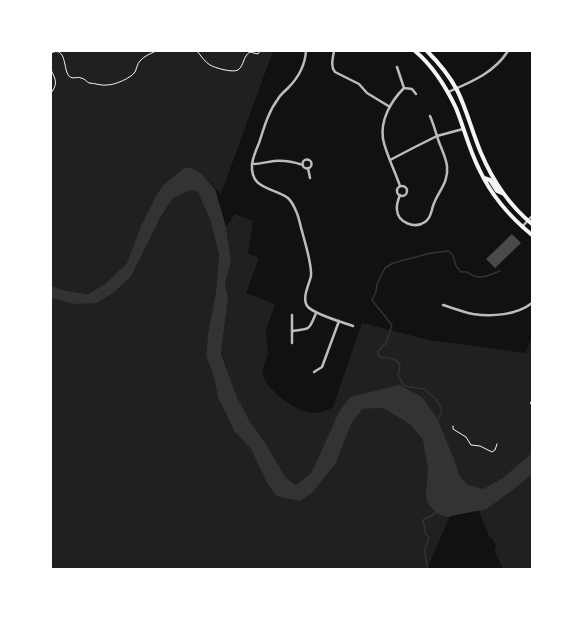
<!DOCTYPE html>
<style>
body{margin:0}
#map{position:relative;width:583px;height:620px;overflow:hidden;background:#111;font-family:"Times New Roman",serif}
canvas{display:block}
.frame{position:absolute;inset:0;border:52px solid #fff;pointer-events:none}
</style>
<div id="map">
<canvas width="583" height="620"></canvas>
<div class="frame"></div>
</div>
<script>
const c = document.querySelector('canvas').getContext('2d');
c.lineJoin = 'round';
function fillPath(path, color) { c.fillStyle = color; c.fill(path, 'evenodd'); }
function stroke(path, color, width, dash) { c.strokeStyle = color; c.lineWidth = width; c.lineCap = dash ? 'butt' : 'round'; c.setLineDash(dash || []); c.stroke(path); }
fillPath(new Path2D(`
 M51 51H273L221 194 201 173 184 168 163 185 157 194 140 228 127 263 105 284 88 294 66 291 51 286Z
 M191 190 198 192 211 222 219 255 216 292 208 333 206 356 214 377 218 398 224 409 234 431 251 449 266 481 276 496 336 463 352 422 363 409 383 408 411 425 424 440 428 470 426 492 436 513 445 517 450 516 427 569H51V298L74 304 113 293 173 198Z
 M235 214 253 221 248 254 259 258 246 293 275 304C273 312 265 328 266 336 266 341 268 346 268 351 268 359 261 367 263 375 266 389 293 409 307 412 316 414 325 412 333 407L362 323 429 340 526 353 532 335V569H503L494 549 497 548 492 538H490L478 509 430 460 422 434 401 415 385 404 363 406 321 467 308 475 296 485 286 478 264 441 250 422 237 397 221 353 228 298 225 285 231 261 226 227Z`), '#202020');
fillPath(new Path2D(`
 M184 168H191L201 173 215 189 226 227 231 261 225 285 228 298 221 354 237 397 250 422 264 441 286 478 296 485 312 472 339 412 350 397 399 385 422 397 437 418 455 462 460 477 468 485 483 489 503 478 532 453V474L519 485 487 509 446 517 436 513 427 502 426 492 428 470 423 440 411 425 383 408 363 409 352 422 336 463 312 493 300 501 276 496 266 481 251 449 234 431 224 409 218 398 214 377 206 356 208 333 216 292 219 255 211 222 198 192 191 190 173 198 160 218 131 276 113 293 96 303 74 304 51 298V286L66 291 88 294 105 284 127 263 140 228 157 194 163 185Z`), '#333');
stroke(new Path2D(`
 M437 422 442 410 436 399 424 389 404 386 398 375 400 365C396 357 388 358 380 357L378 355V351L386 343 392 325 372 300 376 292 377 284 385 268 393 263 431 253 449 251 453 256 456 266 461 272C468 271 468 273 474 276 484 279 491 274 500 271
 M428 569C427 564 424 554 425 549 426 541 433 539 424 532L425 529 423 520 433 515 436 511`), '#333', 1.5);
fillPath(new Path2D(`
 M512 234 521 243 495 268 486 259Z`), '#4a4a4a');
stroke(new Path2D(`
 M197 51C201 56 205 62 210 65 215 68 233 73 238 70 244 66 243 56 250 52L258 54 260 51
 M51 53C67 45 63 70 69 76 73 80 77 76 81 78 84 78 87 82 89 83 95 83 101 86 107 85 115 85 131 78 135 72 137 68 137 64 140 61 144 56 150 54 156 51
 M51 70C56 80 58 84 51 93
 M453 426V429L466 437 471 445 480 446 492 452 495 450 497 444`), '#f5f5f5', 1);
stroke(new Path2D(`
 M306 51C305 66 298 78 288 88 285 91 280 95 278 99 268 112 264 128 259 143 256 150 253 157 252 164 250 190 273 187 288 198 292 202 294 206 296 211 299 217 300 225 302 231 305 243 312 264 311 276 309 285 301 299 308 307 316 315 342 322 353 326
 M334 51C333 58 330 66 335 72L359 84 367 93 390 107
 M397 67 404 88
 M448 92C471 82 494 73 508 51
 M302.5 164a4.5 4.5 0 1 1 9 0a4.5 4.5 0 1 1-9 0Z
 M390 160 415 147 437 136 463 129
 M252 164C260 164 267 162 274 161 284 160 294 162 303 165
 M308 168 310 178
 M400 186C395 171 386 154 383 139 380 120 391 101 404 88L412 89 416 94
 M397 191a5 5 0 1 1 10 0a5 5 0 1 1-10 0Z
 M400 195C398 200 396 205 397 210 398 223 415 229 425 222 431 218 431 212 433 206 438 191 449 183 447 166 446 158 442 150 439 142 436 134 434 125 430 116
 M522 227 532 216
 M443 305C453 308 463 312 473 314 492 317 517 315 532 303
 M292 315V343
 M292 331C311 329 309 330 316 313
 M314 372 322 367 339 321
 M531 403 532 402`), '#bcbcbc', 2.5);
stroke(new Path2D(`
 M415 51C433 66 446 87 456 108 464 128 469 149 479 169 491 195 510 217 532 235
 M427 51C439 63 449 75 457 90 467 110 472 132 481 153 492 179 509 205 532 224
 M484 178 490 180 497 191 504 194`), '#f5f5f5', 4);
</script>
